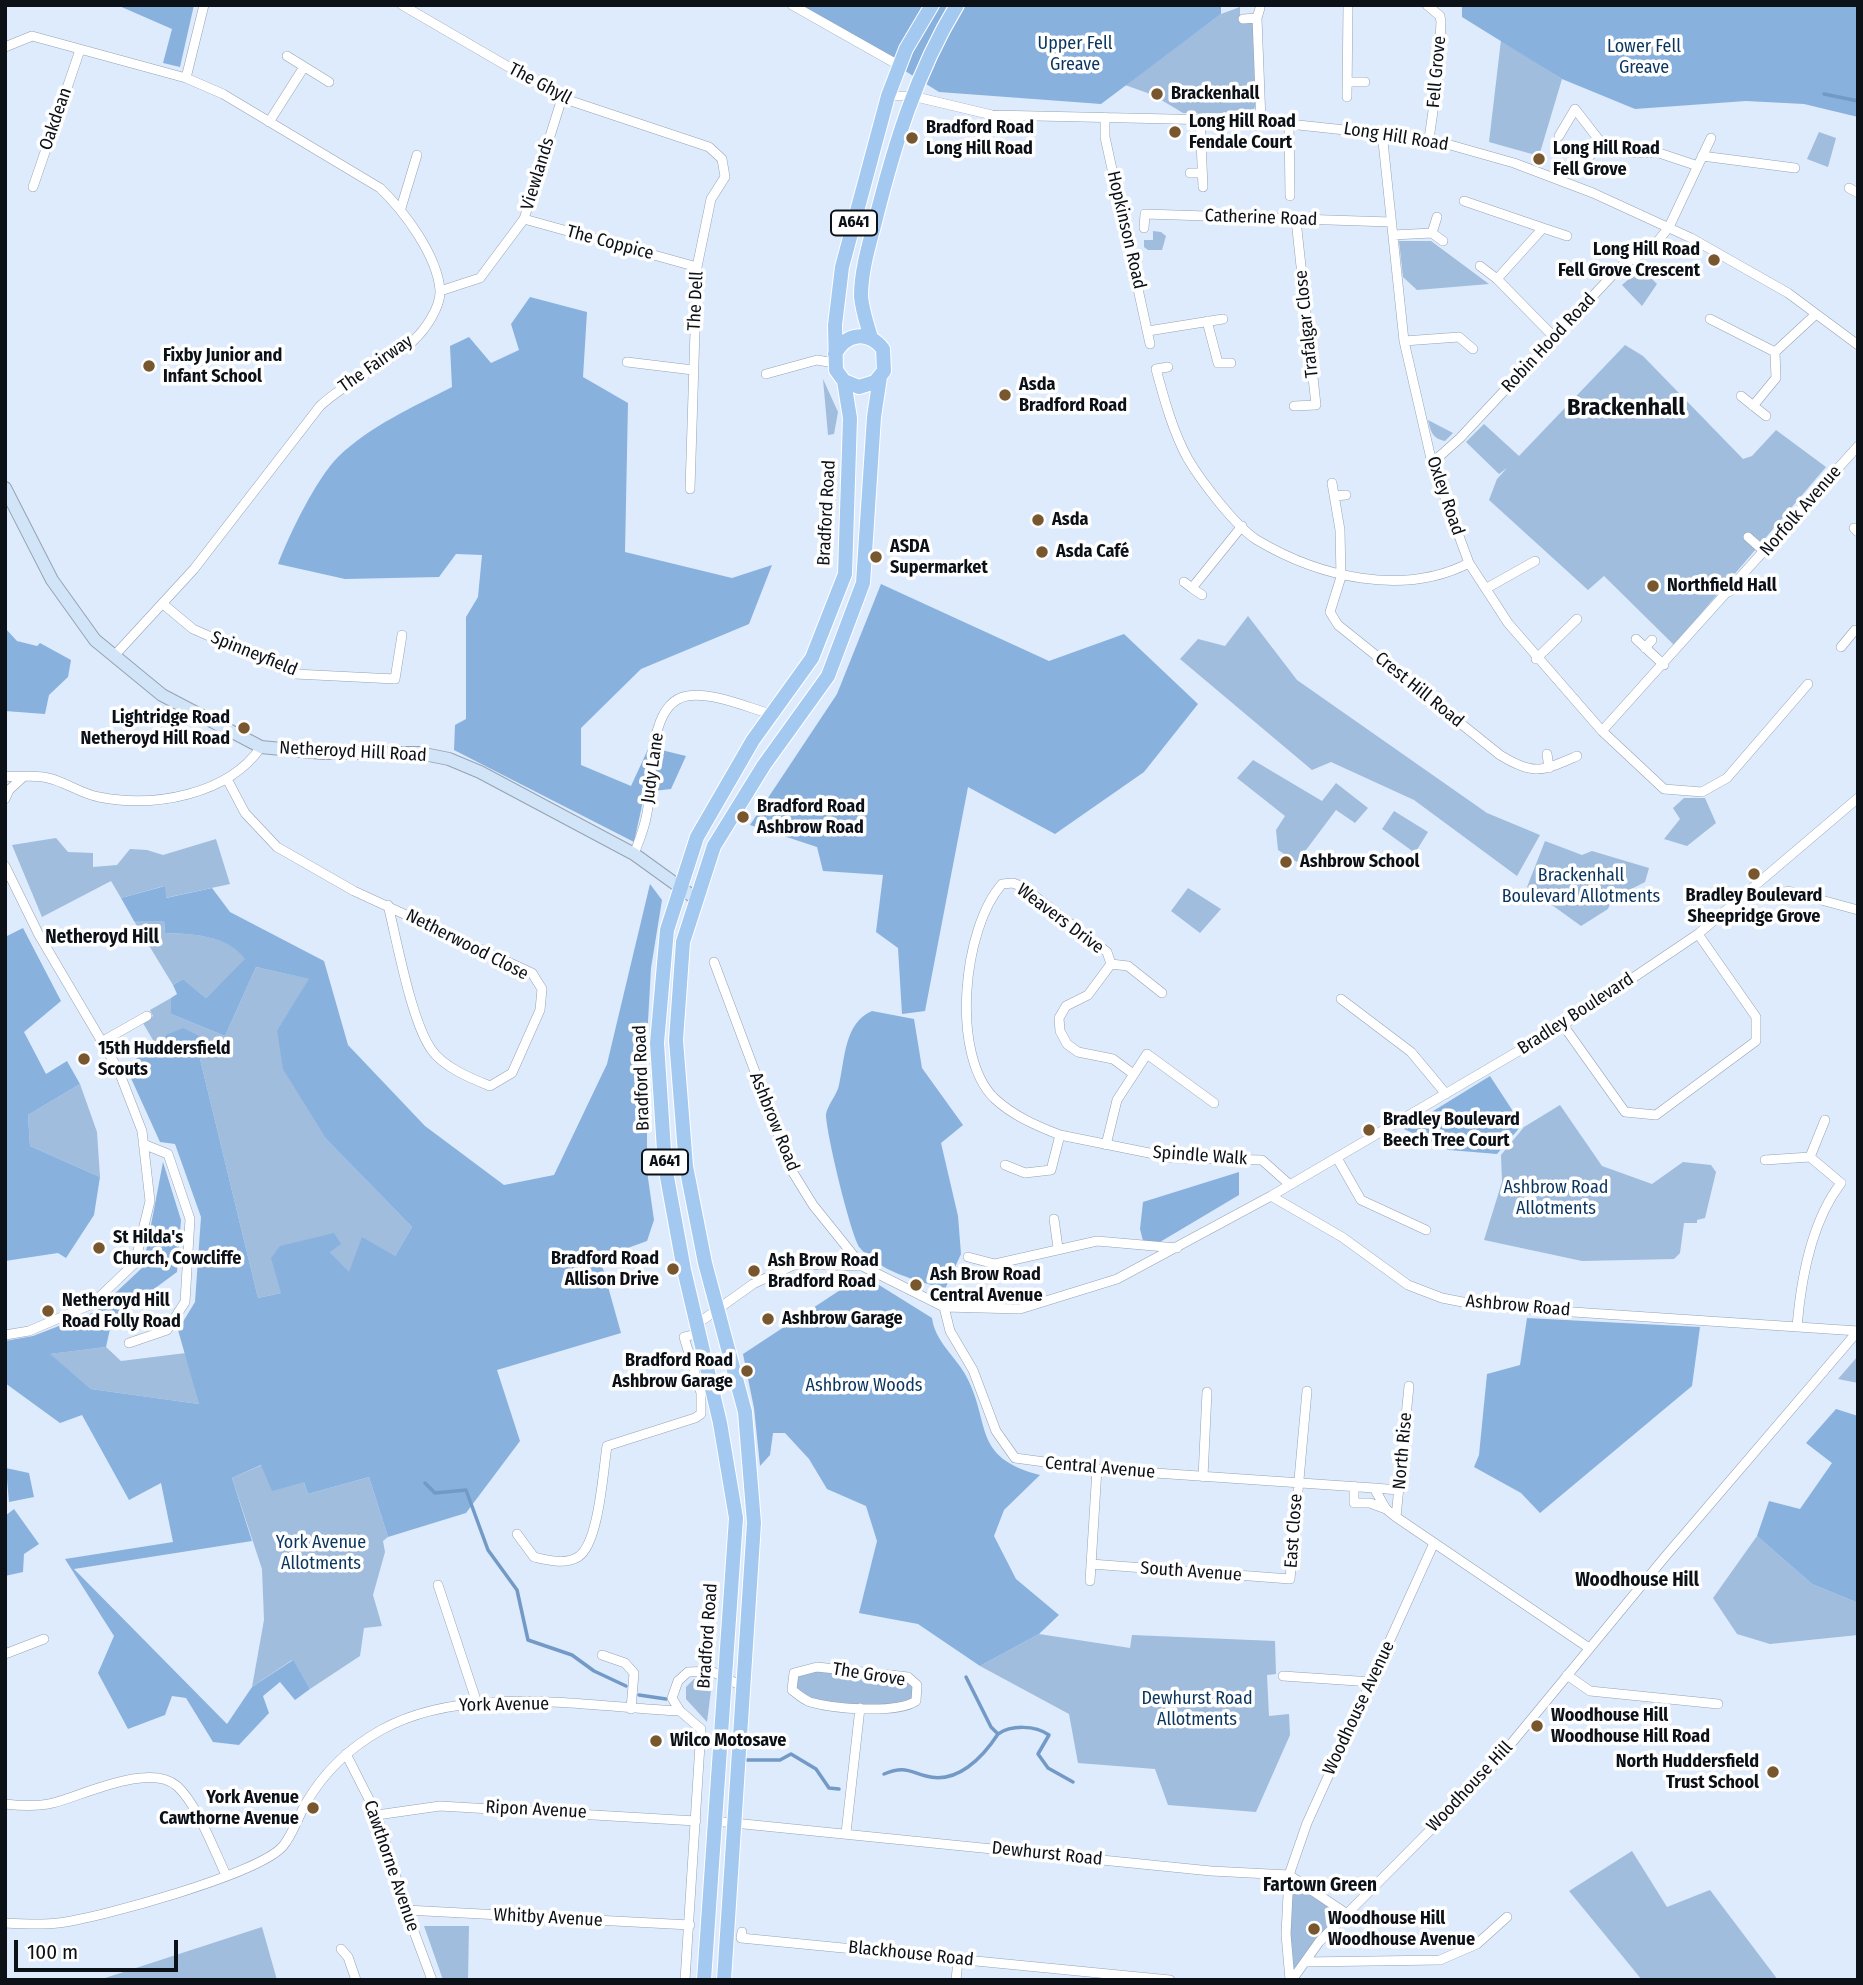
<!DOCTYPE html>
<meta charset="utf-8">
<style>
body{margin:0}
#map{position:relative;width:1863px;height:1985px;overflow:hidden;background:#ddebfc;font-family:"Fira Sans Condensed",sans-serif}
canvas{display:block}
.frame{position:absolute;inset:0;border:7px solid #0c1117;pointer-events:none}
.scale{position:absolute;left:14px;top:1940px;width:164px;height:32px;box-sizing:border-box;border:4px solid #0c1117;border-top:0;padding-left:9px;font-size:21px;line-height:24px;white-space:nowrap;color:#0c1117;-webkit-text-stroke:5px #fff;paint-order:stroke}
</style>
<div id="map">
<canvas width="1863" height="1985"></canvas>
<div class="frame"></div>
<div class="scale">100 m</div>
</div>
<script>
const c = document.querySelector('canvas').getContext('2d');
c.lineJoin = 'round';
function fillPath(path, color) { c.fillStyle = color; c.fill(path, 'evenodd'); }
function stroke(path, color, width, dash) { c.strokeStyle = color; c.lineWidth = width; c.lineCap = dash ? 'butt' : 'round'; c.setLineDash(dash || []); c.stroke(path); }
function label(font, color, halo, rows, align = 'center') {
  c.font = font + ' "Fira Sans Condensed",sans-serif'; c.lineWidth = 7; c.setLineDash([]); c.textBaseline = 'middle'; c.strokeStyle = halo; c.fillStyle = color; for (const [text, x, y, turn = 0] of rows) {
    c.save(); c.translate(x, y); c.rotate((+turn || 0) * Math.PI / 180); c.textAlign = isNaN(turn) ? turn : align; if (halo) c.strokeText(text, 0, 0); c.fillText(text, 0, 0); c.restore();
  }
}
fillPath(new Path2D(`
 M1240 7V22H1256L1255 107 1252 113H1183L1153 95 1125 85 1221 14Z
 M1501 40 1562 79 1539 156 1489 142Z
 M1819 132 1836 138 1828 167 1807 159Z
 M1153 231 1161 232 1166 236 1162 250H1148L1144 247V240H1153Z
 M1399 241H1431L1489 284 1417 290 1403 277Z
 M1641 268 1657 284 1642 306 1622 285Z
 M1625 345 1643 356 1743 459 1752 456 1776 430 1826 467 1674 645 1604 576 1588 590 1489 500 1497 479 1507 468 1499 474 1466 442 1484 424 1519 456Z
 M823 379 838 412 834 434 828 435Z
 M1428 420 1453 433 1445 441C1432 438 1431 432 1428 420Z
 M1248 616 1297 680 1487 813 1540 835 1517 876 1414 800 1331 762 1312 770 1180 659 1198 639 1225 646Z
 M1253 760 1322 801 1336 783 1368 808 1355 823 1336 810 1297 862 1278 850 1276 830 1285 816 1237 778Z
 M1684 798H1705L1716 823 1687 846 1664 839 1680 819 1673 808Z
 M1394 811 1428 832 1415 853 1382 829Z
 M56 838 68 852 93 853V867L117 865 130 849 147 850 163 855 216 839 230 884 165 898 164 886 121 898 111 881 42 917 12 845Z
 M1545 841 1582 855 1592 851 1649 868 1645 882 1612 899 1608 909 1581 926 1527 887Z
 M1188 888 1221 909 1200 933 1171 911Z
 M134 921H164L165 933C194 934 227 935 246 959L206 998 183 979 173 985Z
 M256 967 310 979 277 1030 327 1140 412 1227 395 1256 349 1273 330 1252 334 1233 281 1293 258 1298 200 1059 166 1035 157 1047 143 1023 153 1016 150 1010 171 998V1014L225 1036Z
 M80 1084 97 1132 100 1177 30 1146 28 1115Z
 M1560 1105 1602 1166 1652 1184 1683 1162 1711 1165 1716 1172 1705 1218 1697 1220V1223H1684L1680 1253 1674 1259 1582 1261 1484 1240 1502 1182 1501 1155 1524 1127Z
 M106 1347 121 1361 186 1353 199 1404 91 1389 49 1354Z
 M1858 1356V1383L1838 1379Z
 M262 1465 304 1482 308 1494 369 1477 388 1537 383 1541 385 1552 373 1595 382 1626 364 1628 360 1656 310 1689 292 1660 252 1687 264 1620 262 1569 232 1478Z
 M1757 1536 1812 1584 1858 1603V1635L1770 1644 1737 1634 1713 1598Z
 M1039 1634 1130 1648 1132 1635 1275 1641 1276 1674 1267 1675 1269 1716 1289 1714 1290 1735 1256 1812 1168 1805 1155 1769 1078 1763 1069 1714 980 1666Z
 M817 1667 908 1677 917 1685 916 1701 905 1708 808 1702 792 1690 794 1673Z
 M694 1679 705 1680 711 1690 707 1722 686 1699V1687Z
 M1632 1851 1667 1907 1710 1890 1778 1980H1642L1569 1891Z
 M1289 1875 1347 1914 1290 1980Z
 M424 1926H469L468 1980H443Z
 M262 1927 277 1980H99Z`), '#a0bdde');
fillPath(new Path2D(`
 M117 5H194L180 67 163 63 172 29Z
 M799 5H1221V14L1101 104 939 92Z
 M1462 5H1858V117L1804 104 1746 101 1635 109 1562 79 1462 17Z
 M530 297 587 312 583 377 628 403 625 552 732 578 772 565 749 624 641 669 581 728V765L631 786 649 747 686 756 671 789 645 792 634 842 454 750 455 725 466 719V617L478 597 482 555 456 554 439 577 345 579 278 564C289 535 316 479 338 457 370 426 413 407 452 387L450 346 469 337 491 363 519 350 511 324Z
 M881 584 1049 661 1124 634 1198 704 1144 772 1055 834 968 787 925 1011 902 1014 898 948 876 932 883 875 823 871 817 847 750 825 837 694Z
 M5 628 17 641 37 646 40 643 71 660 68 677 49 695 45 714 5 711Z
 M650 884 662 900 651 968 647 1039V1171L654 1220 647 1241 600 1258 621 1333 497 1370 520 1441 466 1513 388 1537 369 1477 308 1494 304 1482 272 1491 261 1465 232 1478 252 1541 74 1569 227 1724 252 1687 293 1660 310 1689 295 1700 280 1682 263 1696 269 1713 239 1745 213 1742 186 1698 172 1696 165 1715 128 1729 98 1673 114 1636 65 1559 173 1542 161 1483 129 1500 82 1415 60 1423 5 1383V1341L33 1336 95 1312 143 1267 163 1162 181 1220 177 1272 112 1320 106 1347 50 1354 91 1389 199 1404 178 1330 195 1302 201 1217 175 1144 160 1142 125 1065 157 1047 166 1035 183 1028 215 1044 200 1059 258 1298 281 1293 271 1258 280 1246 334 1233 341 1244 330 1252 349 1272 362 1237 395 1256 412 1227 327 1140 283 1069 277 1030 309 979 256 967 225 1036 171 1014V998L177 994 173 985 183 979 206 998 245 959C227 935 193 934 165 933L164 921H134L121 898 165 886 166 898 212 888 230 912 324 961 348 1045 425 1126 504 1185 554 1175 607 1064Z
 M23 928 61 1001 24 1032 46 1074 67 1061 80 1084 28 1115 30 1146 100 1177 94 1215 66 1258 58 1253 5 1261V937Z
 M872 1011 914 1019 922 1068 963 1125 941 1143 958 1216 961 1254 945 1289C916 1280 880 1272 860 1248 851 1237 825 1128 826 1114 828 1104 837 1095 839 1085 845 1059 844 1023 872 1011Z
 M1490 1076 1522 1125 1497 1154 1449 1150 1404 1129Z
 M1239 1172V1195L1160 1242 1143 1241 1140 1229 1143 1202Z
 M863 1275 932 1318C935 1341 954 1355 965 1374 992 1422 970 1457 1040 1475L1004 1510 994 1536 1016 1579 1059 1615 1039 1634 980 1666 918 1624 859 1613 877 1541 866 1506 827 1489 809 1459 785 1433H773L770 1455 760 1466 754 1408 743 1354Z
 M1527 1318 1700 1327 1692 1386 1540 1513 1521 1493 1474 1467 1479 1455 1487 1374 1520 1365Z
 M1836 1409 1858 1416V1603L1812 1584 1757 1536 1769 1501 1800 1509 1832 1463 1806 1443Z
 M6 1468 29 1473 34 1497 9 1502Z
 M14 1509 39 1544 24 1554 23 1572 5 1576V1516Z`), '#89b1de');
stroke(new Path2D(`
 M1824 94 1858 101
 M425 1483 435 1493 466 1490 488 1550 517 1590 528 1640 572 1655 594 1671 626 1686
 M966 1677 991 1727 998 1734C1011 1725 1035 1725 1049 1735L1038 1754 1048 1768 1073 1782
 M639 1695 666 1699
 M747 1760H780L791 1754 816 1769 829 1788 839 1789
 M884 1774C904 1766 908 1771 926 1776 957 1785 983 1757 998 1734`), '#739ac6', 3.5);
const street = new Path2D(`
 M402 5 562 98 709 147 722 159 725 177 711 199 697 267 690 489
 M792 5 900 66
 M1427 5 1440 16 1441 22 1438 76 1429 139
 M1260 8 1257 18 1261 121
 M1243 19 1257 18
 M5 47 32 36 186 78 223 94 380 188C404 211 437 255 440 290 441 307 425 330 413 341 384 366 348 380 320 406L194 569 114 656
 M287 56 329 82
 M186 78 204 5
 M1347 82H1365
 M888 96H912L992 115 1261 121 1429 139 1514 163 1593 193 1691 238 1788 293 1858 345
 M1347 97 1348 5
 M1105 117V137L1150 344
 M1200 118 1203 187
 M269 122 304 67
 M1289 123 1290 196
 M1382 132 1404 341 1432 463 1469 563 1508 623 1602 731 1664 789 1702 792 1727 778 1808 684
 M1559 136 1575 109 1599 140 1631 153H1659L1698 166
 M1591 155 1599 140
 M1702 156 1795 168
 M1190 173H1202
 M33 187 80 50
 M1849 188 1858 193
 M1464 201 1543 228
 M401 208 417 155
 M524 219 697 267
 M1144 228 1145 214 1391 222
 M1432 233 1437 217
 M1393 235 1432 233 1443 241
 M1480 266 1497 279 1555 338
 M1497 279 1543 228 1567 236
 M440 291 480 278 524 219 562 98
 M1710 319 1775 352
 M1207 321 1218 363H1231
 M1148 331 1223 319
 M1404 341 1459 337 1473 349
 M627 362 693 370
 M1168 367 1156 369C1164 399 1173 432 1188 459 1201 481 1236 527 1257 540 1319 577 1403 597 1469 563
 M766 374 817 360 834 363
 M1741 396 1766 416
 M1294 406 1316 405 1296 220
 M1753 406 1776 378 1775 352 1816 314
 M1432 463 1460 438 1620 267 1654 246 1669 227 1711 138
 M1332 483 1340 530 1341 577 1330 612 1338 625 1500 755C1534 776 1542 771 1577 756
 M1334 496 1346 495
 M1854 528 1858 532
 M1748 537 1765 552
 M1717 580 1729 592
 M1184 582 1192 588
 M1487 588 1535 561
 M1202 595 1192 588 1242 526
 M163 604 193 629 295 674 395 679 402 635
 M1636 639 1664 665
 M1841 647 1855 630
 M1645 648 1652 640
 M1536 659 1577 619
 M1602 731 1858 446
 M1547 754 1549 768
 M5 776C19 778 35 774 48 778 66 782 81 794 99 797 154 808 228 795 261 747
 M227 779 245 813 277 847 354 891 532 973 542 989 540 1010 512 1073 490 1086C470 1078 443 1067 431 1049 411 1020 397 941 388 905
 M5 799 9 790 22 778
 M634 854C639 841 645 827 647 813 653 784 646 703 687 696 713 692 746 707 771 714
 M5 866 39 935 118 1069 142 1131 150 1201 135 1263 92 1304 29 1331 5 1335
 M1788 891 1858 910
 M714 962 792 1171 813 1205 862 1266
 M1111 964 1128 966 1162 993
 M1341 999 1411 1052 1446 1094
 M1563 1025 1625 1112 1656 1115 1756 1041V1017L1698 934
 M103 1041 147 1016
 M1060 1135C1037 1126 1013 1116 994 1098 950 1054 963 928 1002 884L1013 883 1023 887 1107 952 1111 964 1088 995 1066 1006 1059 1018 1060 1031 1067 1044 1078 1052 1113 1059 1132 1073
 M1106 1145 1117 1100 1147 1054 1214 1103
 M1337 1158 1361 1200 1426 1230
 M1765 1160 1810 1157
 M1005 1165 1025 1173 1051 1170 1060 1135 1174 1158 1262 1160 1290 1185
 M1271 1196 1342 1237 1408 1285 1442 1298 1483 1306 1858 1331
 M1054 1219 1058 1248
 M968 1257 995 1264 1097 1241 1177 1248
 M944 1307 950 1331 973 1370 996 1431 1015 1458 1097 1469 1374 1488 1386 1509 1396 1517 1589 1648
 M697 1324 753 1284 796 1264 862 1266 944 1307 1020 1309 1117 1279 1271 1196 1563 1025 1698 934 1858 798
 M1797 1327C1801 1278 1811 1222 1841 1183L1810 1157 1825 1120
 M129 1343 167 1330 185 1302 190 1219 168 1154 143 1144
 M1203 1477 1207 1392
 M1354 1486V1503H1370L1386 1509
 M1374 1488 1399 1490
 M1396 1517 1409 1386
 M517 1534 534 1557C547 1560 565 1565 578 1557 599 1544 603 1471 607 1446L695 1418 701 1414V1393L684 1337 700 1333
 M1091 1564 1290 1579 1307 1391
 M1090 1581 1097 1469
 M438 1585 477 1703
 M5 1654 44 1639
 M602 1655 625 1663 634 1673 631 1709
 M817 1667 908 1677 917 1685 916 1701C896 1714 834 1709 810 1702 804 1700 797 1694 792 1690L794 1673Z
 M1567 1675 1590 1691 1718 1704
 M1283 1676 1372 1682
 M680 1711 701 1729 685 1980
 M346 1754 377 1815 406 1910 432 1980
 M5 1804C22 1806 37 1807 53 1803 84 1795 150 1762 177 1786 197 1804 214 1850 226 1875
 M377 1815 440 1806 696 1821
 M714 1821 1211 1871 1289 1875 1347 1914
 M846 1833 860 1708
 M406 1910 690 1925
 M5 1923C23 1924 41 1925 58 1923 99 1918 260 1874 283 1846 293 1834 298 1817 306 1803 324 1772 349 1748 381 1730 464 1683 587 1707 680 1711L672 1698 678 1681 688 1672 711 1671 744 1687
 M742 1932 741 1938 1170 1980
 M341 1949 348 1957 356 1980
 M1305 1962 1440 1960 1477 1944 1507 1917
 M956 1980 958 1960
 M1290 1980 1286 1934 1289 1875 1307 1823 1434 1543
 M1292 1980 1319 1942 1487 1773 1664 1558 1858 1331`);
const secondary = new Path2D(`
 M5 488 52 580 95 640 162 695 261 747 323 753H419L449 759 480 772 634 854 695 898`);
const primary = new Path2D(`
 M871 338C867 324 862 310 861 296 861 271 869 245 875 222 894 146 916 73 957 5
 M835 354C846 333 868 330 883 349L884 371 875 382 859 387 844 381 836 370 835 325 842 267 888 96 906 49 932 5
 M704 1980 736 1518 720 1423 684 1270 665 1166 657 1043 667 930 697 837 753 740 812 658 845 574 850 418 844 381
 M724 1980 754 1523 745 1412 705 1263 686 1166 676 1040 683 942 714 846 764 765 828 676 863 583 874 417 880 377`);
stroke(street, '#95a3b3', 10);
stroke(secondary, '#95a3b3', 14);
stroke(primary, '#fff', 16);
stroke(street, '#fff', 9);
stroke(secondary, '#d2e4f8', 12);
stroke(primary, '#a4c9f1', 14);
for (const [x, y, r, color] of [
 [1157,94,7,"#78572e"],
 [1175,132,7,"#78572e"],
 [912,138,7,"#78572e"],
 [1539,159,7,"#78572e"],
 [1714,260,7,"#78572e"],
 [149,366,7,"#78572e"],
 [1005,395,7,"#78572e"],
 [1038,520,7,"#78572e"],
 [1042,552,7,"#78572e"],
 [876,557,7,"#78572e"],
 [1653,586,7,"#78572e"],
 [244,728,7,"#78572e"],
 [743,817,7,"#78572e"],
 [1286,862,7,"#78572e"],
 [1754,874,7,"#78572e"],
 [84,1059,7,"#78572e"],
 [1369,1130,7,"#78572e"],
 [99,1248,7,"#78572e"],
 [673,1269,7,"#78572e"],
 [754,1271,7,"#78572e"],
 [916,1285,7,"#78572e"],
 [48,1311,7,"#78572e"],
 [768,1319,7,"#78572e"],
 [747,1371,7,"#78572e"],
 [1537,1726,7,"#78572e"],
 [656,1741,7,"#78572e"],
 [1773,1772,7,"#78572e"],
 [313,1808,7,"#78572e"],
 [1314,1929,7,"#78572e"]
]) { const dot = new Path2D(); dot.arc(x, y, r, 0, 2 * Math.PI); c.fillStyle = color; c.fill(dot); stroke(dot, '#fff', 2.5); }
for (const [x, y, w] of [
 [854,223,46],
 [665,1162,46]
]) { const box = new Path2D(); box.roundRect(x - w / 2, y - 12.5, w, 25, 5); c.fillStyle = '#fff'; c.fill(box); stroke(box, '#0c1117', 2); }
label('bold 16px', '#0c1117', null, [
 ["A641",854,223],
 ["A641",665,1162]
]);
label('18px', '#09355e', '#fff', [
 ["Upper Fell",1075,44],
 ["Greave",1075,65],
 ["Lower Fell",1644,47],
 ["Greave",1644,68],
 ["Brackenhall",1581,876],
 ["Boulevard Allotments",1581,897],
 ["Ashbrow Road",1556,1188],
 ["Allotments",1556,1209],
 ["Ashbrow Woods",864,1386],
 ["York Avenue",321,1543],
 ["Allotments",321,1564],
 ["Dewhurst Road",1197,1699],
 ["Allotments",1197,1720]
]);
label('18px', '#0c1117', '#fff', [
 ["Fell Grove",1437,72,-85],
 ["The Ghyll",540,84,28],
 ["Oakdean",56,119,-71],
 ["Long Hill Road",1396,137,9],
 ["Viewlands",538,174,-73],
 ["Catherine Road",1261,218,2],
 ["Hopkinson Road",1126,230,77],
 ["The Coppice",610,243,15],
 ["The Dell",696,301,-87],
 ["Trafalgar Close",1307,324,-96],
 ["Robin Hood Road",1549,343,-47],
 ["The Fairway",376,364,-35],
 ["Oxley Road",1445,496,71],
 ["Norfolk Avenue",1801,511,-49],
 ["Bradford Road",827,513,-87],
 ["Spinneyfield",254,654,22],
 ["Crest Hill Road",1419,690,39],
 ["Netheroyd Hill Road",353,752,3],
 ["Judy Lane",653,768,-82],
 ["Weavers Drive",1060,919,37],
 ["Netherwood Close",467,945,27],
 ["Bradley Boulevard",1576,1014,-33],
 ["Bradford Road",642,1078,-92],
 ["Ashbrow Road",774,1122,68],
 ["Spindle Walk",1200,1156,4],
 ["Ashbrow Road",1518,1306,5],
 ["North Rise",1403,1451,-85],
 ["Central Avenue",1100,1468,5],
 ["East Close",1294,1531,-86],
 ["South Avenue",1191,1572,4],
 ["Bradford Road",708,1636,-86],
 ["The Grove",869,1675,9],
 ["York Avenue",504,1705,-1],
 ["Woodhouse Avenue",1359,1708,-65],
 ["Woodhouse Hill",1470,1787,-47],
 ["Ripon Avenue",536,1810,3],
 ["Dewhurst Road",1047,1854,6],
 ["Cawthorne Avenue",391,1866,71],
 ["Whitby Avenue",548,1918,3],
 ["Blackhouse Road",911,1954,6]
]);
label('bold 18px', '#0c1117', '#fff', [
 ["Brackenhall",1171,94],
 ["Long Hill Road",1189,122],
 ["Fendale Court",1189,143],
 ["Bradford Road",926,128],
 ["Long Hill Road",926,149],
 ["Long Hill Road",1553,149],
 ["Fell Grove",1553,170],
 ["Long Hill Road",1700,250,"right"],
 ["Fell Grove Crescent",1700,271,"right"],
 ["Fixby Junior and",163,356],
 ["Infant School",163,377],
 ["Asda",1019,385],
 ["Bradford Road",1019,406],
 ["Asda",1052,520],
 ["ASDA",890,547],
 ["Supermarket",890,568],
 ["Asda Café",1056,552],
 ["Northfield Hall",1667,586],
 ["Lightridge Road",230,718,"right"],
 ["Netheroyd Hill Road",230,739,"right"],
 ["Bradford Road",757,807],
 ["Ashbrow Road",757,828],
 ["Ashbrow School",1300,862],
 ["Bradley Boulevard",1754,896,"center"],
 ["Sheepridge Grove",1754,917,"center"],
 ["15th Huddersfield",98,1049],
 ["Scouts",98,1070],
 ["Bradley Boulevard",1383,1120],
 ["Beech Tree Court",1383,1141],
 ["St Hilda's",113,1238],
 ["Church, Cowcliffe",113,1259],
 ["Bradford Road",659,1259,"right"],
 ["Allison Drive",659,1280,"right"],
 ["Ash Brow Road",768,1261],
 ["Bradford Road",768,1282],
 ["Ash Brow Road",930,1275],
 ["Central Avenue",930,1296],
 ["Netheroyd Hill",62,1301],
 ["Road Folly Road",62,1322],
 ["Ashbrow Garage",782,1319],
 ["Bradford Road",733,1361,"right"],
 ["Ashbrow Garage",733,1382,"right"],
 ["Woodhouse Hill",1551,1716],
 ["Woodhouse Hill Road",1551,1737],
 ["Wilco Motosave",670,1741],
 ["North Huddersfield",1759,1762,"right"],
 ["Trust School",1759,1783,"right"],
 ["York Avenue",299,1798,"right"],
 ["Cawthorne Avenue",299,1819,"right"],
 ["Woodhouse Hill",1328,1919],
 ["Woodhouse Avenue",1328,1940]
], 'left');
label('bold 19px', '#0c1117', '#fff', [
 ["Netheroyd Hill",102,938],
 ["Woodhouse Hill",1637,1581],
 ["Fartown Green",1320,1886]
]);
label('bold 24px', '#0c1117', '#fff', [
 ["Brackenhall",1626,408]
]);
</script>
